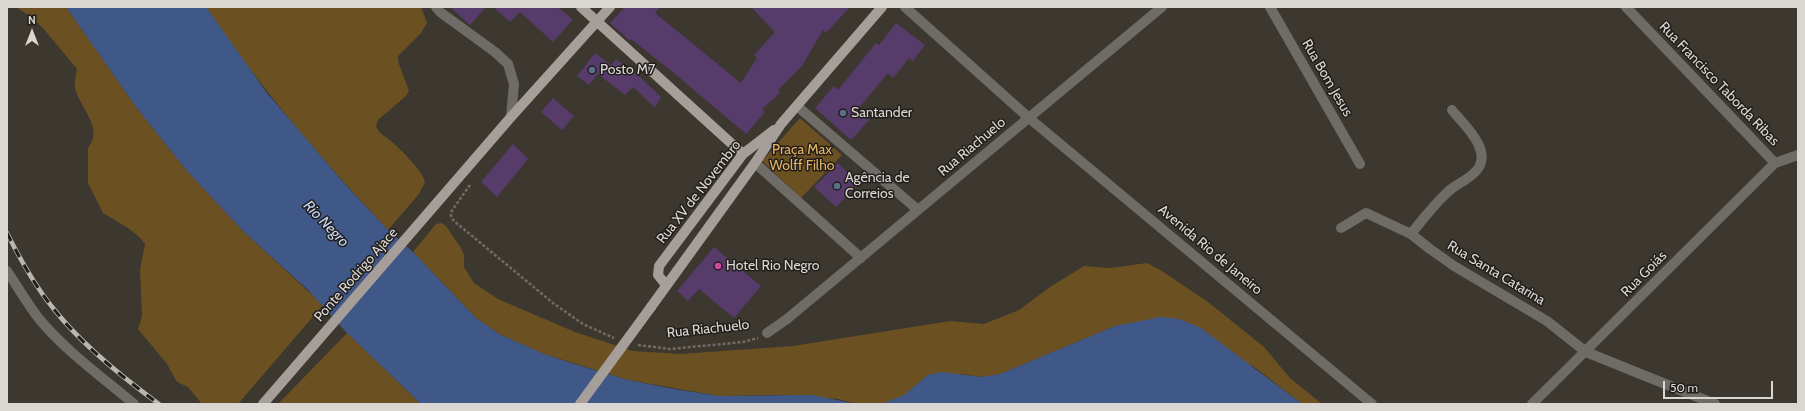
<!DOCTYPE html>
<meta charset="utf-8">
<style>
body{margin:0}
#map{position:relative;width:1805px;height:411px;overflow:hidden;background:#3c372f;font-family:Cabin,sans-serif}
canvas{display:block}
.frame{position:absolute;inset:0;border:8px solid #dad7d2;pointer-events:none}
.north{position:absolute;left:12px;top:12px;width:40px;height:40px;-webkit-text-stroke:3px #211e1b;paint-order:stroke;rotate:0deg;font-size:11px;font-weight:700;line-height:16px;text-align:center;color:#dad7d2}
.north::after{content:'';display:block;margin:auto;width:14px;height:18px;background:#dad7d2;clip-path:polygon(50% 0,100% 100%,50% 72%,0 100%)}
.scale{position:absolute;left:1663px;top:381px;width:110px;height:18px;box-sizing:border-box;border:2px solid #dad7d2;border-top:0;padding-left:5px;font-size:12px;line-height:14px;white-space:nowrap;color:#dad7d2;-webkit-text-stroke:3px #211e1b;paint-order:stroke}
</style>
<div id="map">
<canvas width="1805" height="411"></canvas>
<div class="frame"></div>
<div class="north">N</div>
<div class="scale">50 m</div>
</div>
<script>
const c = document.querySelector('canvas').getContext('2d');
c.lineJoin = 'round';
function fillPath(path, color) { c.fillStyle = color; c.fill(path, 'evenodd'); }
function stroke(path, color, width, dash) { c.strokeStyle = color; c.lineWidth = width; c.lineCap = dash ? 'butt' : 'round'; c.setLineDash(dash || []); c.stroke(path); }
function label(font, color, halo, rows, align = 'center') {
  c.font = font + ' Cabin,sans-serif'; c.lineWidth = 3; c.setLineDash([]); c.textBaseline = 'middle'; c.strokeStyle = halo; c.fillStyle = color; for (const [text, x, y, turn = 0] of rows) {
    c.save(); c.translate(x, y); c.rotate((+turn || 0) * Math.PI / 180); c.textAlign = isNaN(turn) ? turn : align; if (halo) c.strokeText(text, 0, 0); c.fillText(text, 0, 0); c.restore();
  }
}
fillPath(new Path2D(`
 M16 7H66L136 107 187 171 243 231 323 305 238 404H202L188 387 177 382 167 364 138 329 142 316 140 270 145 244 138 236 128 228 103 213 88 183V148C105 128 78 106 75 87 74 82 76 74 77 69L43 28 31 17Z
 M206 7H421L427 23 421 33 398 56V61L409 91 406 96 378 120 376 126C378 133 385 136 391 141 400 149 423 171 425 182L419 194 388 230C322 160 259 87 206 7Z
 M800 118 842 155 801 198 762 161Z
 M441 223 446 226 461 248 464 255V267L474 283 498 299 575 332 633 351 681 354 793 346 950 321 984 324 1019 310 1050 287 1084 266 1110 268 1147 263 1162 271 1208 302 1264 347 1290 378 1322 404H1302L1253 366 1115 326 1000 374 981 377 962 374 928 375 905 395 881 404H857L838 399 784 395 719 396 628 380 544 354 499 334 476 318 413 252 436 224Z
 M347 333 421 404H278Z`), '#6b5021');
fillPath(new Path2D(`
 M66 7H206L267 93 343 182 388 230 413 252 476 318 499 334 544 354 571 363 628 380 674 389 719 396 812 395 857 404H421L347 333 308 290 243 231 187 171 136 107Z
 M1161 317 1179 319 1201 328 1302 404H881L904 395 928 375 942 372 981 377 1000 374 1115 326Z`), '#405888');
fillPath(new Path2D(`
 M450 7H486L470 25Z
 M493 7H558L573 20 553 42 520 12 510 22Z
 M625 7H660L655 13 741 83 757 58 754 55 775 32 751 7H850L826 33 823 30 802 66 778 90 780 93 762 109 765 112 746 134 675 74 631 39 630 41 610 23Z
 M896 23 925 45 913 61 909 58 893 78 888 73 859 108 870 119 851 140 815 108 834 86 838 90 876 43 879 45Z
 M595 53 611 65 616 59 641 78 661 97 655 108 633 87 625 95 598 74 589 85 577 76Z
 M553 98 574 116 562 130 541 112Z
 M513 144 528 159 497 197 481 182Z
 M838 163 859 184 836 207 814 187Z
 M714 247 761 286 734 318 699 289 688 301 677 291Z`), '#573b6b');
stroke(new Path2D(`
 M470 185 451 212V216L454 221 553 303 583 324 614 338
 M638 345 670 349 743 342 758 338`), '#706c65', 2.5, [3, 2]);
stroke(new Path2D(`
 M436 7 440 12 495 52 508 64 514 84 511 117
 M905 7 1029 118 1372 404
 M1270 7 1360 164
 M1626 7 1775 163
 M797 106 918 210
 M1452 110C1464 125 1493 150 1477 170 1470 179 1458 183 1450 190 1435 203 1423 219 1411 234L1430 249 1454 266 1547 321 1586 352 1715 404
 M755 163 861 258
 M1341 228 1366 213 1411 234
 M7 271C18 287 27 304 40 320 67 352 102 377 134 404
 M767 333 787 319 1162 7
 M1532 404 1775 163 1798 155`), '#6f6c68', 10);
stroke(new Path2D(`
 M581 7 743 154
 M666 285 658 275 659 266 743 154 774 130
 M651 307 755 163 781 124 882 7
 M263 404 511 117 610 7`), '#a69e98', 10);
const rail = new Path2D(`
 M7 233C20 259 35 286 53 308 81 344 122 377 159 404`);
stroke(rail, '#bab7b1', 4.5);
stroke(rail, '#211e1b', 3, [9]);
stroke(new Path2D(`
 M580 404 651 307`), '#a69e98', 10);
for (const [x, y, r, color] of [
 [592,70,4,"#5c6f8a"],
 [843,113,4,"#5c6f8a"],
 [837,186,4,"#5c6f8a"],
 [718,266,4,"#d1479c"]
]) { const dot = new Path2D(); dot.arc(x, y, r, 0, 2 * Math.PI); c.fillStyle = color; c.fill(dot); stroke(dot, '#211e1b', 1.5); }
label('14px', '#dad7d2', '#211e1b', [
 ["Posto M7",600,70],
 ["Santander",851,113],
 ["Agência de",845,178],
 ["Correios",845,194],
 ["Hotel Rio Negro",726,266]
], 'left');
label('14px', '#dad7d2', '#211e1b', [
 ["Rua Bom Jesus",1327,78,60],
 ["Rua Francisco Taborda Ribas",1719,84,46],
 ["Rua Riachuelo",972,147,-40],
 ["Rua XV de Novembro",699,192,-52],
 ["Avenida Rio de Janeiro",1210,250,40],
 ["Rua Santa Catarina",1496,273,31],
 ["Rua Goiás",1644,274,-45],
 ["Ponte Rodrigo Ajace",356,275,-49],
 ["Rua Riachuelo",708,329,-6]
]);
label('14px', '#e6b564', '#211e1b', [
 ["Praça Max",802,150],
 ["Wolff Filho",802,166]
]);
label('italic 15px', '#c7d7f6', '#211e1b', [
 ["Rio Negro",326,224,46]
]);
</script>
